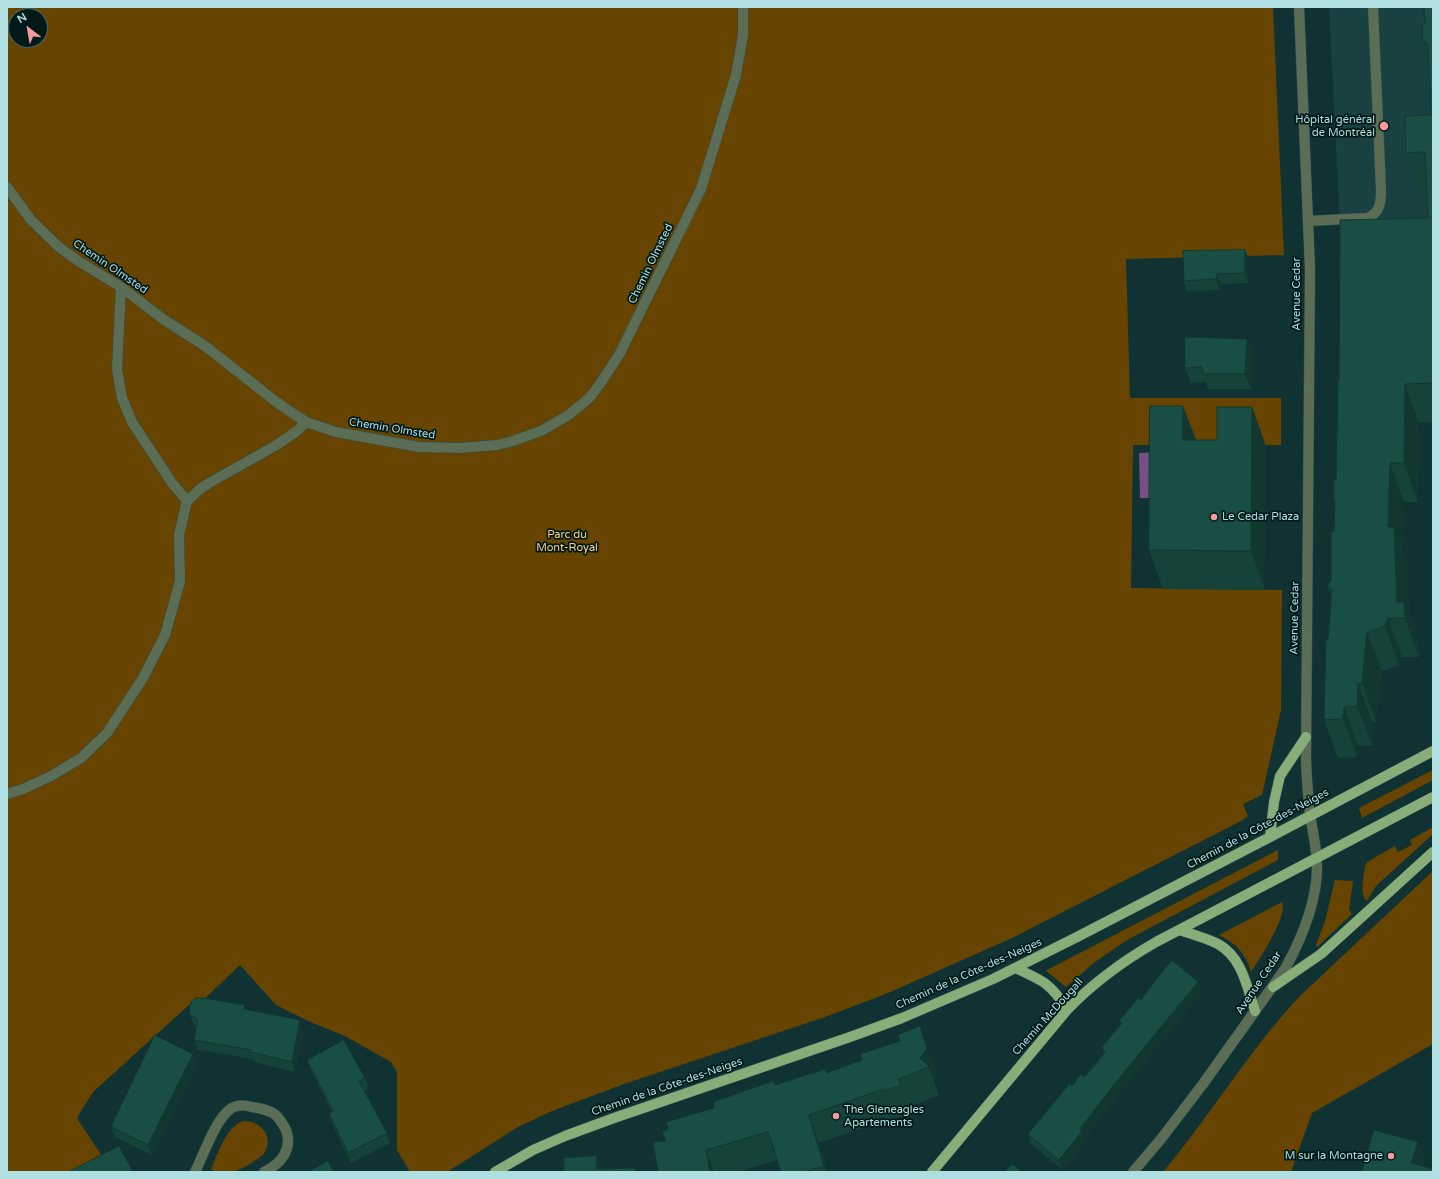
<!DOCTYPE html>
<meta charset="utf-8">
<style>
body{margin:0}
#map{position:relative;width:1440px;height:1179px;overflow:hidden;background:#103233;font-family:"Varela Round",sans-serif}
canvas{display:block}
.frame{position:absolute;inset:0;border:8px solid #afdfe0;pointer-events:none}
.north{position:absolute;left:8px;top:8px;width:40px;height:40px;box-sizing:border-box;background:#021919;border:1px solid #476869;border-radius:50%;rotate:329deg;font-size:11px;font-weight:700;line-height:16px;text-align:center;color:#afdfe0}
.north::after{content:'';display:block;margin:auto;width:14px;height:18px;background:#f59b9e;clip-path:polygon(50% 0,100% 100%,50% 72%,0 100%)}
</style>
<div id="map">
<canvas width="1440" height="1179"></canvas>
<div class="frame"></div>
<div class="north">N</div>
</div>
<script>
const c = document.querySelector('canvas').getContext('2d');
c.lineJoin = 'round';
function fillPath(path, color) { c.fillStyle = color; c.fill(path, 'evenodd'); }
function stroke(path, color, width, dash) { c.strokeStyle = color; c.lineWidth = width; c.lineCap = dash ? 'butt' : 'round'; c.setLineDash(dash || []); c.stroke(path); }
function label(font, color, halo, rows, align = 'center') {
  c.font = font + ' "Varela Round",sans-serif'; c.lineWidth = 3.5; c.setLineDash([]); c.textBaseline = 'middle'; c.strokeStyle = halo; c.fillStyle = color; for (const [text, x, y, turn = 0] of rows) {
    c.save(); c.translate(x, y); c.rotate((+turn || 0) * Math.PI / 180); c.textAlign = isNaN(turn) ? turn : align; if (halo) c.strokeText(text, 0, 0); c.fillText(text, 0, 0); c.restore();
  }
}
fillPath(new Path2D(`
 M1329 7H1433V247L1341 245Z`), '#194142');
fillPath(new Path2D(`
 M7 7H1273L1284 255 1126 259 1130 398H1281V445H1133L1131 588 1282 590 1281 710 1262 795 1243 804 1248 816 1241 821 1012 938 888 993 825 1017 624 1084 552 1111 518 1127 447 1172H410L397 1150V1072L391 1062 345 1036 308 1021 276 1005 240 965 200 1003 190 1004 93 1092 78 1116V1120L102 1156 73 1172H7ZM16 16H40V40H16Z
 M1433 770V780L1362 818 1359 808Z
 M1433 827V834L1376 886 1367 901C1359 894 1364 876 1365 866L1367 862 1395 846 1398 852 1412 845 1410 840Z
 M1278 850V860L1127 940 1095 962 1066 987 1046 971 1047 970Z
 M1433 871V1044L1312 1113 1291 1172H1163C1211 1115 1249 1050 1300 996Z
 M1335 880 1353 881 1349 910 1352 914 1317 947 1316 945 1325 921Z
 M1282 902C1289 914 1259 960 1251 972 1246 954 1236 943 1219 935Z
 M243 1121C259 1120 274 1135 265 1152 262 1158 239 1171 232 1172 225 1173 216 1173 211 1169 219 1152 225 1128 243 1121Z`), '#674500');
fillPath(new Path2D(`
 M1158 452 1159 498H1140L1139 453Z`), '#765083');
const minor = new Path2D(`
 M7 187 31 220 59 247 78 261 121 287 163 319 205 346 279 404 306 422 336 432 419 447 459 448 497 445 510 442 541 431 567 416 581 405 590 397 600 384 619 355 701 189 736 75 743 35V7
 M1308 221 1367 218C1380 213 1381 203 1381 190L1373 7
 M121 287 117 369 122 398 132 422 172 483 187 501
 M7 794 23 789 51 776 81 758 107 733 143 678 165 635 180 581 179 535 187 501 200 489 209 483 275 446 297 431 306 422
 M195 1172C204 1154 214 1123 229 1110 236 1104 245 1105 252 1107 259 1108 267 1110 273 1113 279 1117 283 1124 286 1130 293 1149 281 1164 264 1172
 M1133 1172 1161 1139 1203 1084 1285 969C1302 938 1317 903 1317 867 1317 850 1313 832 1310 815 1308 794 1306 774 1306 754L1310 269 1299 7`);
const major = new Path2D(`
 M1270 837 1274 802 1280 776 1306 737
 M1179 930C1192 934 1206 938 1218 944 1242 957 1247 987 1255 1011
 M1015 968C1042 980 1052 984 1067 1010
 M1273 987 1321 954 1433 852
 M495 1172 533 1150 565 1136 614 1118 850 1037 902 1018 993 979 1077 937 1270 837 1433 751
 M932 1172 1067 1010C1094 982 1123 961 1156 942L1433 797`);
stroke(minor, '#294e4f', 11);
stroke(major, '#294e4f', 11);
stroke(minor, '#5b6d54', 10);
stroke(major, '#88ad79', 10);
fillPath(new Path2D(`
 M1433 7V422L1419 423 1418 502H1404L1403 551 1408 566 1410 620 1418 641 1419 657H1402L1399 665 1382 671 1376 722H1372V745L1358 746 1357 757 1338 758 1324 720 1328 639 1331 596 1327 586 1331 581 1334 532 1335 505 1334 502 1336 480 1339 381 1428 218 1426 191 1420 192 1406 153 1431 115 1428 61 1422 42Z
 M1245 250 1249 260 1248 283 1221 284 1220 290 1187 291 1184 281Z
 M1247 339 1253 354 1251 389H1208L1206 382 1191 383 1185 368Z
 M1266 446 1265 590 1163 589 1149 550Z
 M1198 982 1202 992 1120 1092 1085 1138 1086 1141 1063 1170 1031 1144 1028 1134 1072 1086 1084 1077 1104 1053 1102 1047 1121 1024 1119 1021 1140 1000Z
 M246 1009 303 1030 295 1072 254 1062 253 1059 198 1050 194 1040 196 1026 194 1025 190 1015Z
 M193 1054 196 1064 152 1155 115 1137 111 1127Z
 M930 1055 938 1078 934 1081 939 1095 909 1107 912 1113 894 1119H888L819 1143 828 1172H781L777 1160 737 1172H658L665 1141 662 1132 714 1108 775 1085 826 1073Z
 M307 1060 365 1078 369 1088 364 1091 387 1133 390 1143 351 1163 332 1124 329 1114 332 1112 311 1070Z`), '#15433a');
fillPath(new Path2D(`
 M1245 250 1249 260 1248 283 1245 273Z
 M1217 274 1221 284 1220 290 1216 279Z
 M1247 339 1253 354 1251 389 1245 374Z
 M1405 384 1419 423 1418 502 1404 463Z
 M1183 406 1198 445 1183 440Z
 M1252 407 1266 446 1265 590 1251 551Z
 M1390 463 1404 502 1403 551 1408 566 1410 620 1418 641 1419 657 1405 618 1397 602 1388 527Z
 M1388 618 1402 657 1399 665 1385 626Z
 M1367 633 1382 671 1376 722 1362 683Z
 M1358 683 1372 722V745L1357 706Z
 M1344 707 1358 746 1357 757 1343 719Z
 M1198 982 1202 992 1120 1092 1085 1138 1086 1141 1063 1170 1059 1160 1080 1129 1116 1082Z
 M300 1020 303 1030 295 1072 292 1062Z
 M920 1026 930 1055 938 1078 934 1081 929 1067 920 1058Z
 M193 1054 196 1064 152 1155 148 1145Z
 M809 1115 819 1143 828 1172H827L824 1166Z
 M1418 1142 1425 1162 1422 1172 1411 1163Z
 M706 1150 714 1172H710Z
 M597 1156 602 1171 596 1169Z`), '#11372f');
const building = new Path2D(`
 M1424 7H1433V383L1405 384 1404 463H1390L1388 527H1394L1397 602H1404L1405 618H1388L1385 626 1367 633 1362 683H1358L1357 706 1344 707 1343 719 1324 720 1326 639H1328L1332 590 1327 586 1331 581V532H1334L1335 502H1334V480H1336L1338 381H1339L1340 220 1428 218 1425 152 1406 153 1405 116 1431 115 1428 45H1426V42H1422V24H1425Z
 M1245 250V273L1217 274 1216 279 1184 281 1183 251Z
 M1185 337 1247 339 1245 374H1203L1202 367 1185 368Z
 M1150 406H1183V440H1217V407H1252L1251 551 1149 550Z
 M1172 960 1198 982 1116 1082 1080 1129 1082 1131 1059 1160 1028 1134 1069 1084 1072 1086 1081 1074 1084 1077 1095 1065 1106 1051 1102 1047 1122 1023 1119 1021 1138 998 1140 1000Z
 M196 998H203L245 1005 244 1009 300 1020 292 1062 250 1052 251 1050 194 1040 198 1019 190 1015 189 1009 191 1002Z
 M920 1026 927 1049 920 1058 929 1067 899 1079 901 1085 884 1091H878L809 1115 824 1166 803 1172H781L768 1132 706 1150 710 1172H658L653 1142 666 1141 662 1132 668 1129 666 1122 714 1108 713 1102 773 1081 775 1085 825 1069 826 1073 862 1060 860 1054 900 1041 898 1035Z
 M155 1035 193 1054 148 1145 111 1127Z
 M344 1040 365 1078 359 1081 387 1133 348 1153 329 1114 333 1111 307 1060Z
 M1374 1130 1418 1142 1411 1163 1433 1169V1172H1362Z
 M119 1146 133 1172H69Z
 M597 1156 596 1169 635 1168V1172H564V1158Z
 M328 1161 334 1172H308Z
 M1013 1164 1021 1172H1004Z`);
fillPath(building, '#184e43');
stroke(building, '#11372f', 1);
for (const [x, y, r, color] of [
 [1384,126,5,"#f59b9e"],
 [1214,517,4,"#f59b9e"],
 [836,1116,4,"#f59b9e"],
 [1391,1156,4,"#f59b9e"]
]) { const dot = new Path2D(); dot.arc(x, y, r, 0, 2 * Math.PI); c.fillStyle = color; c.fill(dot); stroke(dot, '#021919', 1.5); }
label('11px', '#afdfe0', '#021919', [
 ["Hôpital général",1375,120],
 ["de Montréal",1375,133],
 ["Le Cedar Plaza",1222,517,"left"],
 ["The Gleneagles",844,1110,"left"],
 ["Apartements",844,1123,"left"],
 ["M sur la Montagne",1383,1156]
], 'right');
label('11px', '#afdfe0', '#021919', [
 ["Chemin Olmsted",651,264,-64],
 ["Chemin Olmsted",110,267,34],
 ["Avenue Cedar",1297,294,-90],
 ["Chemin Olmsted",392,429,9],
 ["Avenue Cedar",1295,618,-89],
 ["Chemin de la Côte-des-Neiges",1258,829,-28],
 ["Chemin de la Côte-des-Neiges",969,974,-24],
 ["Avenue Cedar",1259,983,-56],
 ["Chemin McDougall",1048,1017,-48],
 ["Chemin de la Côte-des-Neiges",667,1087,-19]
]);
label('11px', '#fcd08e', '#021919', [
 ["Parc du",567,535],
 ["Mont-Royal",567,548]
]);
</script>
